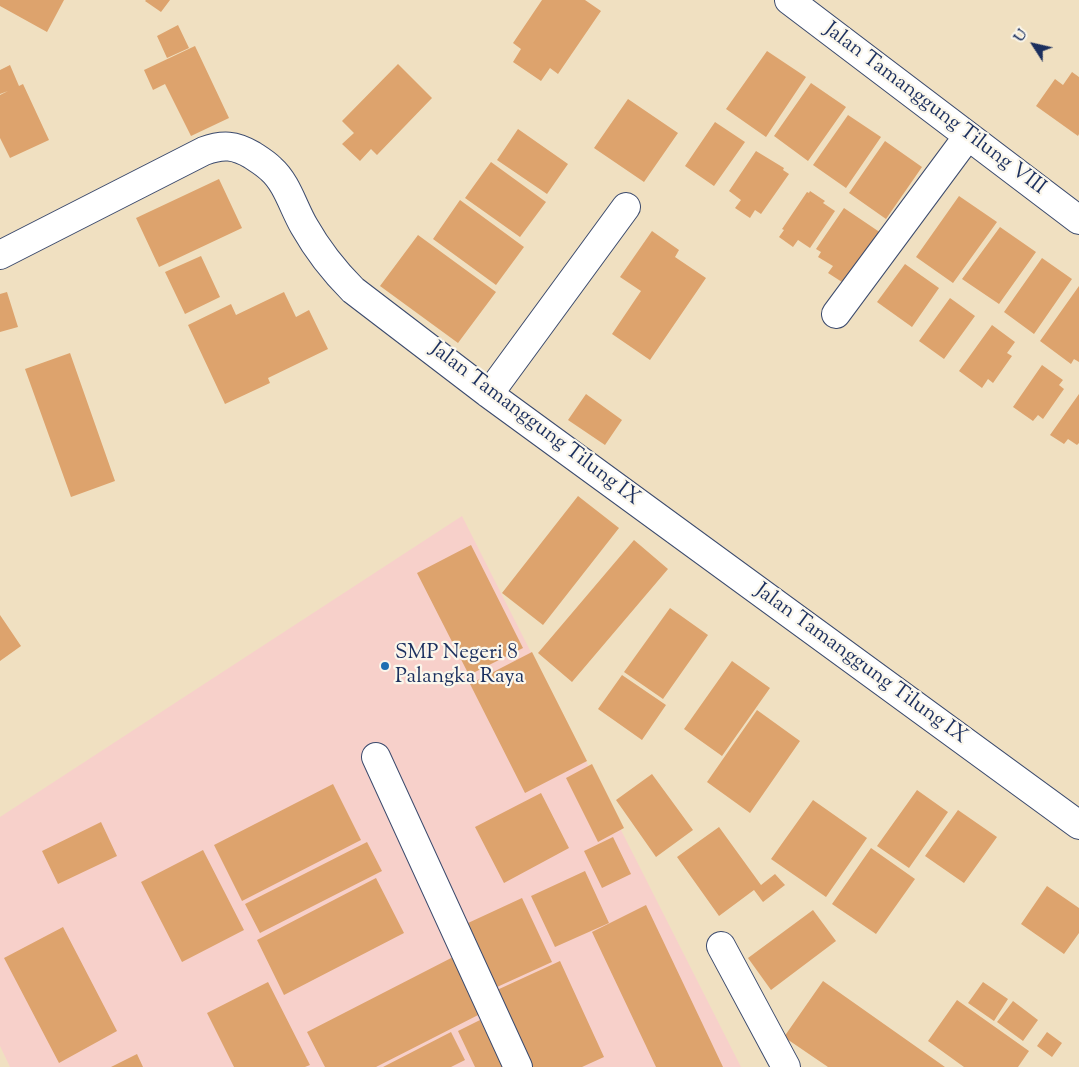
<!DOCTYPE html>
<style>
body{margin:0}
#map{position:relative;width:1079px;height:1067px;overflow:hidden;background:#f0e0c1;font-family:"Sorts Mill Goudy",serif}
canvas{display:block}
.north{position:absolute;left:1009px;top:20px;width:50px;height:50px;-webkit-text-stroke:4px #fbf7ec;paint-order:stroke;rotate:305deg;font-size:14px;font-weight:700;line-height:20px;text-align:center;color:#1b2f5e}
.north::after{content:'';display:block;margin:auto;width:18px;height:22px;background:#1b2f5e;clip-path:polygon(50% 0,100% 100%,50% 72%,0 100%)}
</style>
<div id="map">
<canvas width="1079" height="1067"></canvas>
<div class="north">U</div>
</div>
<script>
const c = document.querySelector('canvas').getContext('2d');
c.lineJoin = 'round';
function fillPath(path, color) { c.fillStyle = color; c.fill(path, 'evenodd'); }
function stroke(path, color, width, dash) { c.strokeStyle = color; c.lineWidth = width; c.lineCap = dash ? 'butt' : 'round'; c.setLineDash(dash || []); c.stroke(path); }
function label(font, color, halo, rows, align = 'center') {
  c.font = font + ' "Sorts Mill Goudy",serif'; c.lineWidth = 4.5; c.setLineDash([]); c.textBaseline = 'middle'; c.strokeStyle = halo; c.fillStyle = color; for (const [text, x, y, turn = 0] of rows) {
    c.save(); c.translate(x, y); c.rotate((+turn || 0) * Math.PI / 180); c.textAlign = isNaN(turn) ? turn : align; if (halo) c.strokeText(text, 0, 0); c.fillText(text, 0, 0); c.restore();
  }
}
fillPath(new Path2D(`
 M462 516 741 1067H10L0 1046V817Z`), '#f7d0ca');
fillPath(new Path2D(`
 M0 0H64L47 32 0 6Z
 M146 0H170L161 12 145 1Z
 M542 0H585L601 11 558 74 550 68 541 81 513 62 521 49 513 43Z
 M178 25 189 48 167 58 157 36Z
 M195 46 229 118 191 136 165 84 153 90 144 70Z
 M767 51 806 77 766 137 726 109Z
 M398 64 432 98 377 155 371 149 360 161 342 144 354 133 342 121Z
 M10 65 19 86 23 84 49 140 10 158 0 138V95L8 91 0 94V70Z
 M1072 72 1079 77V134L1078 136 1036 106 1055 79 1063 85Z
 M811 83 846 107 808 161 774 136Z
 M628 99 678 133 644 182 594 148Z
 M848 115 881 137 846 188 813 165Z
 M715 122 745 142 714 186 685 166Z
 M518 129 568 164 547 194 497 160Z
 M885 141 922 167 886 219 849 193Z
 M756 151 784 168 783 170 789 174 761 214 755 210 750 218 735 208 741 200 729 191Z
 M491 162 546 202 520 237 465 198Z
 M219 179 242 228 159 267 136 218Z
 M810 191 825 201 823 203 835 211 810 248 798 240 793 247 779 237 784 230 782 229 807 192 809 193Z
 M959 196 997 222 953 283 916 257Z
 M460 200 524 247 496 285 433 239Z
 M844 208 881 233 848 277 846 276 842 282 828 273 833 266 818 257 821 252 816 249Z
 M1000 227 1036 252 999 304 962 279Z
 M652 231 679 250 675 257 706 278 650 360 612 334 641 291 620 277Z
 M418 235 496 292 458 343 380 286Z
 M201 256 220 297 185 314 165 272Z
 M1042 258 1072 279 1034 334 1004 312Z
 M905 264 939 288 912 327 877 302Z
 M1079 286V362L1074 359 1071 364 1040 341Z
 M7 292 18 327 0 332V294Z
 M284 292 296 317 309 310 328 349 268 378 270 383 225 404 188 325 231 304 236 315Z
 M950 298 975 316 944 359 919 341Z
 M992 325 1015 342 1007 353 1012 356 993 383 988 379 982 388 959 371Z
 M70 353 115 481 71 497 25 369Z
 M1042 365 1063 380 1059 385 1064 389 1043 419 1038 415 1033 421 1013 407Z
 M586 394 622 420 605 445 568 420Z
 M1079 394V443L1077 445 1068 439 1064 444 1050 435Z
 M578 496 619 528 543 625 502 593Z
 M634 540 668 569 572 682 538 653Z
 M471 545 523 648 469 675 417 573Z
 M670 608 708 635 663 699 624 672Z
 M0 615 21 646 0 661Z
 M532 652 587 761 525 793 470 684Z
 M732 661 770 688 722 756 684 729Z
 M622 675 666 705 642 740 598 709Z
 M757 710 800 741 750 813 707 782Z
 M592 764 624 828 598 842 566 778Z
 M652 774 693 830 656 857 616 800Z
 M333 784 361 840 242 901 214 845Z
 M917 790 948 812 909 868 877 846Z
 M541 793 569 848 504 883 475 827Z
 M813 800 867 838 826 897 771 859Z
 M958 810 997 837 964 883 925 856Z
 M101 822 117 856 58 884 42 851Z
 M719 827 761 885 775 874 785 885 763 902 754 890 719 916 677 857Z
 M613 837 631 874 602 888 584 851Z
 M367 842 382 871 260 933 245 904Z
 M871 848 915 879 876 934 832 904Z
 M203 850 244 930 182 962 141 882Z
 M585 871 609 923 555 947 531 896Z
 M376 878 404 933 284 995 257 940Z
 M1047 886 1079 908V933L1064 954 1021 924Z
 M522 898 552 962 497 987 468 923Z
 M646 905 723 1067H656L592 932Z
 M813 910 836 941 771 990 748 958Z
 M63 927 117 1031 59 1063 4 958Z
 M457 955 486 1011 376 1067H325L307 1032Z
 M560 961 604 1057 582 1067H533L497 990Z
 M823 981 945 1067H828L784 1037Z
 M268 982 310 1065 305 1067H234L207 1013Z
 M983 982 1008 999 994 1021 968 1003Z
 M957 1000 1029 1051 1018 1067H964L928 1041Z
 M1013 1001 1038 1020 1023 1041 997 1022Z
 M480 1020 504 1067H475L458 1031Z
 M451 1032 465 1060 451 1067H383Z
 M1047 1032 1062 1043 1052 1057 1037 1046Z
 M137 1054 143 1067H111Z`), '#dda36d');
const street = new Path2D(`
 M789 0 1079 220
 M0 255 204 151C223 144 235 145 252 155 258 159 265 163 271 169 287 183 293 207 304 226 317 249 334 271 353 290L489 394 1079 825
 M836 314 968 136
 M489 394 626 207
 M376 757 518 1067
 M721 946 786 1067`);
stroke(street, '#3b4a6d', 30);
stroke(street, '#fff', 28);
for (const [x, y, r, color] of [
 [385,666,5,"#1f6fb2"]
]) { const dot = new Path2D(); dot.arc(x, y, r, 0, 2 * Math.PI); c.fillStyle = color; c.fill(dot); stroke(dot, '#fbf7ec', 2); }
label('21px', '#1b2f5e', '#fbf7ec', [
 ["Jalan Tamanggung Tilung VIII",934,110,37],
 ["Jalan Tamanggung Tilung IX",534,425,37],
 ["Jalan Tamanggung Tilung IX",860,665,36]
]);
label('21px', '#1b2f5e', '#fbf7ec', [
 ["SMP Negeri 8",395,654],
 ["Palangka Raya",395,678]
], 'left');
</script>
